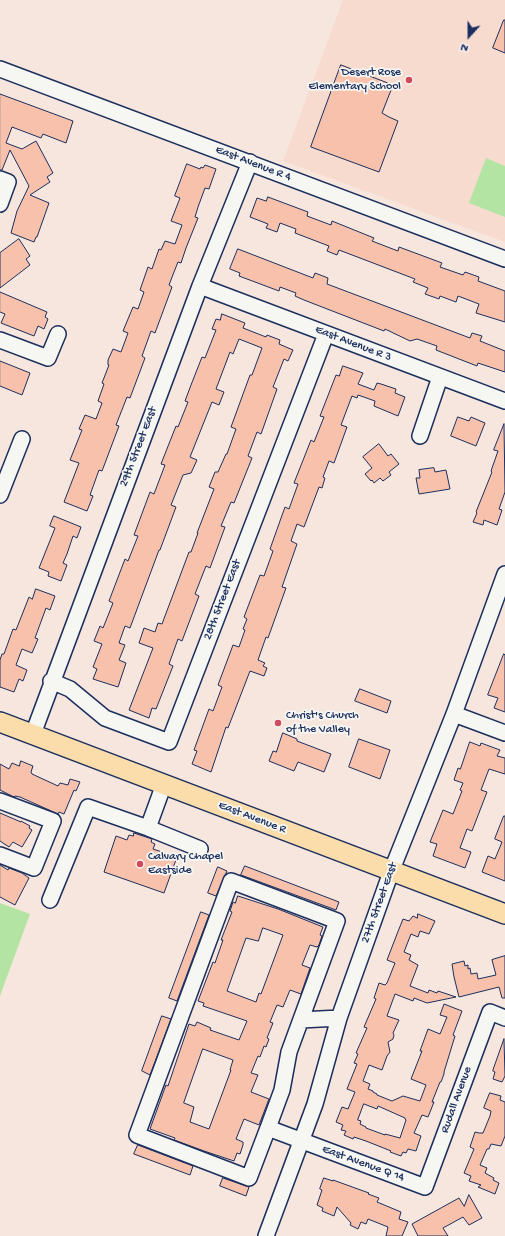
<!DOCTYPE html>
<style>
body{margin:0}
#map{position:relative;width:505px;height:1236px;overflow:hidden;background:#f7e6dd;font-family:"Gochi Hand",sans-serif}
canvas{display:block}
.north{position:absolute;left:449px;top:16px;width:40px;height:40px;-webkit-text-stroke:3px #f6f6f2;paint-order:stroke;rotate:201deg;font-size:11px;font-weight:700;line-height:16px;text-align:center;color:#1b2f5e}
.north::after{content:'';display:block;margin:auto;width:14px;height:18px;background:#1b2f5e;clip-path:polygon(50% 0,100% 100%,50% 72%,0 100%)}
</style>
<div id="map">
<canvas width="505" height="1236"></canvas>
<div class="north">N</div>
</div>
<script>
const c = document.querySelector('canvas').getContext('2d');
c.lineJoin = 'round';
function fillPath(path, color) { c.fillStyle = color; c.fill(path, 'evenodd'); }
function stroke(path, color, width, dash) { c.strokeStyle = color; c.lineWidth = width; c.lineCap = dash ? 'butt' : 'round'; c.setLineDash(dash || []); c.stroke(path); }
function label(font, color, halo, rows, align = 'center') {
  c.font = font + ' "Gochi Hand",sans-serif'; c.lineWidth = 3.5; c.setLineDash([]); c.textBaseline = 'middle'; c.strokeStyle = halo; c.fillStyle = color; for (const [text, x, y, turn = 0] of rows) {
    c.save(); c.translate(x, y); c.rotate((+turn || 0) * Math.PI / 180); c.textAlign = isNaN(turn) ? turn : align; if (halo) c.strokeText(text, 0, 0); c.fillText(text, 0, 0); c.restore();
  }
}
fillPath(new Path2D(`
 M343 0H505V242L283 161Z`), '#f7dbce');
fillPath(new Path2D(`
 M486 158 505 166V217L469 203Z
 M0 903 30 914 0 996Z`), '#b4e4a4');
const building = new Path2D(`
 M504 20H505V53L493 48Z
 M341 65 393 85 382 113 389 117 398 121 379 172 311 147Z
 M0 94 73 121 66 143 43 134 41 138 12 127 6 143 22 149 36 141 53 173 47 177 50 182 30 195 49 203 37 237H36L34 242 11 233 17 211 29 186 10 150 2 170H0Z
 M187 164 200 169 201 167 203 168 205 165 216 169 209 189 205 188 198 207 195 217 198 218 186 248 181 263 178 262 174 272 169 285 172 287 155 333 151 331 142 356 145 358 130 398 127 397 116 425 119 426 102 471 99 470 90 495 93 496 87 511 64 502 79 463 70 460 82 430 79 429 85 415 96 419 102 403 98 401 104 384 102 383 109 365H108V360L113 349 121 352 128 333 123 331 133 307 138 309 144 292 140 290 148 267 152 269 159 249 161 250 165 241 175 244 182 225 171 221 180 198 175 196Z
 M268 197 308 212 307 216 331 225 332 221 374 238 372 241 398 251 399 247 426 257 442 263 440 267 463 275 465 272 479 277 478 281 505 291V322L476 313 479 304 458 296 456 302 440 296 439 299 425 294 428 288 413 282 415 279 339 250 337 255 327 251 329 246 295 233 296 229 280 223 277 232 266 228 268 224 250 217 257 198 266 201Z
 M19 239 30 256 26 259 30 265 0 288V253Z
 M238 249 313 278 315 273 328 278 327 284 470 338 472 333 482 336 480 341 505 351V372L478 363 477 366 436 350 437 346 417 339 410 341 385 329 384 331 304 300 295 296 296 293 280 287 279 291 239 276 240 273 230 269Z
 M0 292 47 312 45 317 48 319 44 329 38 326 34 336 1 323 5 314 0 312Z
 M222 314 245 323 243 328 266 337 267 335 280 340 279 344 293 350 288 361 284 359 273 387 277 389 261 434 257 432 248 456 252 458 234 503 231 502 221 526 225 527 210 568 206 566 195 594 199 596 182 641 178 639 169 664 173 666 156 709 152 708 149 718 129 710 153 648 139 643 144 628 155 632 158 623 162 624 189 552H191L198 533H197L214 489 209 487 215 472H218L226 454H227L236 429 231 427 250 375H252L262 348 239 339 233 354 230 352 216 389 224 392 219 405 212 402 190 457 197 460 192 471 191 473 183 475 171 505 176 507 160 550H159L130 628 125 626 119 643 125 645 119 660 126 663 118 687 93 679 97 669 93 667 102 644 94 641 100 626 103 628 113 603 109 601 125 559 128 561 138 536 134 535 150 492 154 494 165 465 161 464 176 426 178 427 188 402 185 401 191 385 202 357 205 358 216 330 212 329 216 319 220 320Z
 M0 361 30 373 22 395 0 386Z
 M343 366 363 373 358 384 374 390 377 383 381 384 396 389 395 393 405 397 398 416 374 406 375 401 358 395 357 398 352 396 341 425 347 427 334 463 329 461 323 477 325 478 322 488 319 487 304 527 297 524 291 541 297 544 282 587 286 588 268 638 266 637 258 660 265 663 263 666 267 668 264 676 250 671 228 728 226 727 211 772 192 764 197 751 194 750 209 709 213 711 222 687 218 685 233 645 239 647 245 630 243 629 247 619 244 617 260 575 264 576 273 551 270 549 285 507 289 509 298 484 294 483 311 440 314 442 324 417 320 416 336 375 339 376Z
 M458 417 469 421 471 417 485 423 476 446 451 436Z
 M504 424 505 492 499 509 502 510 497 525 484 520 483 525 473 522 477 513 476 512 492 472 491 471 498 451 494 450Z
 M379 444 388 456 391 454 399 464 389 472 391 475 383 481 380 478 374 483 372 480 371 481 365 474 372 468 363 457Z
 M434 468 435 472 446 470 450 489 419 494 416 478H420L419 470Z
 M54 516 81 527 77 538 73 536 67 554 63 563 67 565 61 581 48 576 49 572 39 568 55 528 50 526Z
 M36 589 55 596 50 610 46 608 35 638 38 639 32 653 22 649 16 665 27 670 23 681 19 679 14 692 0 687V660L2 654H4L13 629 16 630 29 597 32 599Z
 M504 654 505 655V712L494 708 498 698 488 695Z
 M360 689 391 701 387 713 355 701Z
 M283 733 297 739V741L331 754 324 772 298 762 294 771 269 761 273 751 276 752Z
 M359 739 390 750 380 779 349 767Z
 M470 742 480 746 481 743 500 750 497 756 505 758V774L489 769 481 790 487 792 472 831 467 829 460 848 471 852 465 868 433 856 437 844 430 842 443 810 453 814 462 791 460 790 463 783 454 780 458 768 460 769Z
 M21 761 33 766 31 772 32 774 58 786 60 783 68 785 70 779 80 782 76 791 74 790 64 814 59 812 58 814 20 797 15 796 14 797 0 790V764L9 769 12 763 19 766Z
 M0 813 21 822V821L30 826 29 828 32 830 22 847 13 842 9 847 0 841Z
 M504 816H505V881L482 872 488 856 495 859 502 842 495 839Z
 M134 833 152 839 151 842 155 844 153 849 177 857 164 893 104 872 116 836 127 840 129 835 133 836Z
 M0 865 8 870 9 868 22 873 29 878 15 905 0 897Z
 M245 866 339 902 336 910 241 875Z
 M218 867 227 871 216 896 208 893Z
 M238 896 278 909 323 927 320 935 322 936 319 945 317 947 310 945 302 965 310 968 301 994 290 990 283 1007 277 1005 270 1022 273 1023 267 1038 269 1039 266 1047 264 1046 260 1057 258 1056 251 1073 258 1075 251 1092 269 1099 259 1125 244 1119 236 1139 243 1142V1145L240 1154 237 1153 234 1161 204 1151 174 1140 175 1138 150 1129 166 1085 168 1086 189 1024 195 1026 197 1022 211 1028 210 1030 239 1040 247 1021 203 1006 204 1003 198 1001 213 962 215 963 223 940H221L232 912 230 911 233 902 235 903ZM263 928 283 935 261 994 259 993 256 1002 227 991 246 938 258 941ZM203 1049 233 1060 230 1070H231L209 1129 190 1122 194 1107 184 1103Z
 M201 912 209 915 177 1001 169 998Z
 M418 914 435 921 429 934 420 931 418 937 411 934 404 952 411 955 409 960 418 965 410 986 428 993 429 990 437 993 438 991 456 997 427 1003 414 998 413 1001 395 994 387 1016 399 1020 393 1033 394 1035 393 1039 388 1042 390 1052 387 1056 382 1070 369 1065 363 1081 370 1084 368 1089 373 1091V1092L377 1094V1095L392 1101 403 1096 420 1101 426 1085 411 1079 422 1051H420L428 1029 440 1034 447 1017 440 1015 444 1004 462 1011 453 1035 455 1036 444 1072V1074L441 1082H440L432 1102H434L428 1117 422 1115 414 1133 421 1136 416 1151 408 1149 406 1153 403 1152 401 1156 390 1152 391 1151 366 1141 354 1137 353 1139 344 1135 346 1131 341 1130 343 1125 336 1122 342 1107 348 1109 355 1092 347 1089 357 1064 354 1063 358 1054 356 1053 367 1028 364 1027 376 999 374 998 379 983 385 985 387 983 395 963 387 960 397 934 403 919 409 921 413 916 417 918ZM364 1104 377 1109 378 1106 405 1118V1119L406 1120 400 1138 385 1134V1135L366 1128V1127L360 1124 361 1121 358 1120Z
 M505 956V998H502L499 987 459 997 454 977 452 964 464 961 465 966 468 965V969L470 968 471 974 477 973 478 979 496 975 492 960Z
 M162 1016 171 1019 150 1075 142 1071Z
 M504 1039 505 1076 502 1082 493 1079 495 1072 493 1071Z
 M490 1093 501 1096 500 1100 505 1102V1136L501 1146 491 1144 489 1149H487L480 1165 487 1168 485 1173 494 1178 493 1180 499 1183 495 1194 478 1187 481 1185 469 1181 471 1176 464 1173 474 1149 470 1147 475 1132 479 1133H483L490 1116 491 1111 484 1108Z
 M138 1145 193 1166 190 1175 134 1154Z
 M223 1178 249 1187 246 1196 220 1186Z
 M324 1178 333 1181V1180L369 1193 368 1194 379 1198 377 1202 401 1212 399 1219 408 1222 402 1236H386L388 1227 368 1219 366 1224 361 1222 358 1229 350 1225 351 1223 337 1207 334 1216 322 1211 323 1208 317 1205 322 1190 320 1189Z
 M469 1195 482 1218 469 1225 463 1217 443 1228 448 1236H418L412 1224 459 1198 464 1206Z`);
fillPath(building, '#f8c1ab');
stroke(building, '#1b2f5e', 1);
const minor = new Path2D(`
 M0 69 505 259
 M0 179 8 182 0 204
 M200 286 505 401
 M0 340 48 358 58 334
 M420 436 440 377
 M0 495 22 439
 M51 681 70 689 105 718 169 742 326 334
 M454 714 505 733
 M33 734 200 286 250 162
 M0 801 53 821 34 868 0 855
 M148 828 164 784
 M50 900 88 807 148 828 200 849
 M301 1020 339 1018
 M268 1128 282 1090 289 1052 337 921 231 881 137 1135 249 1178 268 1128 425 1187 490 1012 505 1018
 M266 1236 315 1104 339 1018 391 872 454 714 505 574`);
const major = new Path2D(`
 M0 722 505 914`);
stroke(minor, '#1b2f5e', 18);
stroke(major, '#1b2f5e', 22);
stroke(minor, '#f6f6f2', 15);
stroke(major, '#fbddab', 19);
for (const [x, y, r, color] of [
 [409,80,4,"#d1495b"],
 [278,723,4,"#d1495b"],
 [140,864,4,"#d1495b"]
]) { const dot = new Path2D(); dot.arc(x, y, r, 0, 2 * Math.PI); c.fillStyle = color; c.fill(dot); stroke(dot, '#f6f6f2', 1.5); }
label('12px', '#1b2f5e', '#f6f6f2', [
 ["Desert Rose",401,73,"right"],
 ["Elementary School",401,87,"right"],
 ["Christ's Church",286,716],
 ["of the Valley",286,730],
 ["Calvary Chapel",148,857],
 ["Eastside",148,871]
], 'left');
label('12px', '#1b2f5e', '#f6f6f2', [
 ["East Avenue R 4",253,164,21],
 ["East Avenue R 3",353,344,21],
 ["29th Street East",139,447,-69],
 ["28th Street East",223,600,-69],
 ["East Avenue R",252,818,21],
 ["27th Street East",380,903,-70],
 ["Rudall Avenue",457,1100,-70],
 ["East Avenue Q 14",363,1164,20]
]);
</script>
